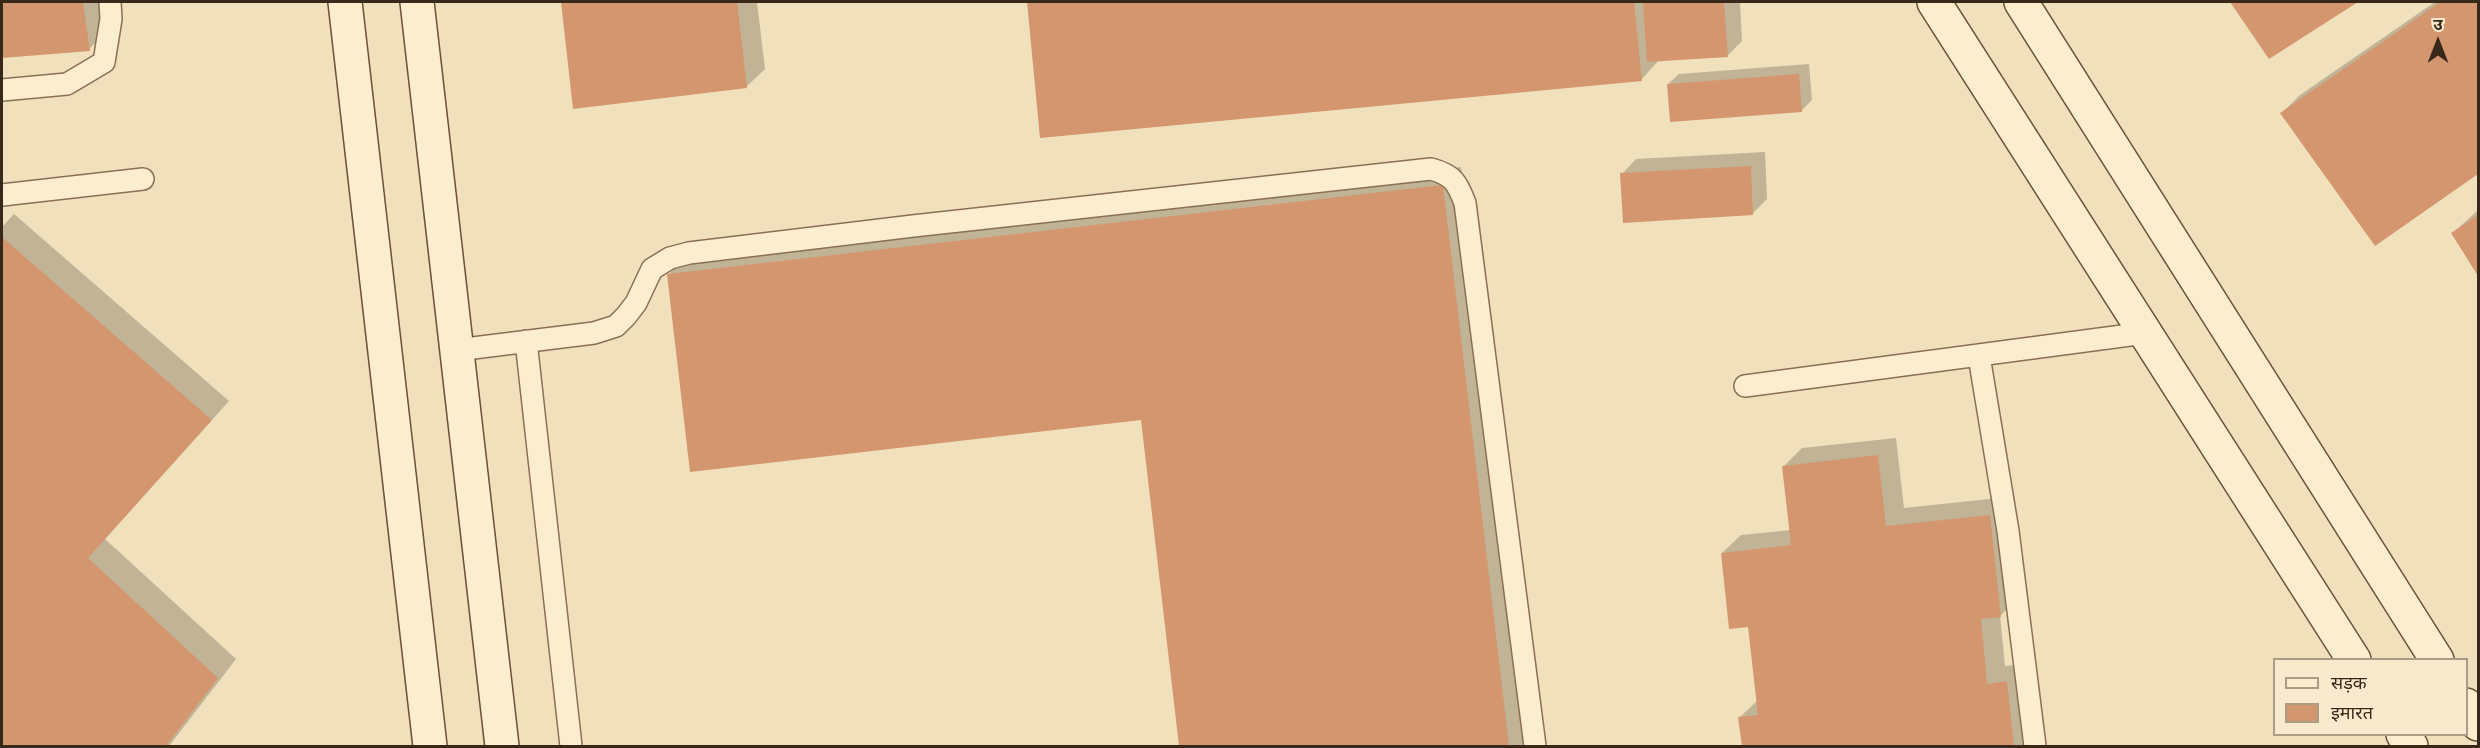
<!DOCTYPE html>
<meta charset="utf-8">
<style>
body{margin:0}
#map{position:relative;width:2480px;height:748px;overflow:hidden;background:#f1e0bc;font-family:Lora,"Noto Sans Devanagari",serif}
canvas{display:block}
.frame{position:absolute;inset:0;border:3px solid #38281a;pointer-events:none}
.legend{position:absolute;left:2273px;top:658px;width:195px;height:78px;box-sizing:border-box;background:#f8eacc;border:2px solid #ab9c85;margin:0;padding:8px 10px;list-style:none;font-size:18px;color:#38281a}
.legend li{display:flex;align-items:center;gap:12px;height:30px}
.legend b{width:30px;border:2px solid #ab9c85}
.north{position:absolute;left:2408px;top:12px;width:60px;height:60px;-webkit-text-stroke:4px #f8eacc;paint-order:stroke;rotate:0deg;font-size:16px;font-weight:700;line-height:24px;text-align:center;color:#38281a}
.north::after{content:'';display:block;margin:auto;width:21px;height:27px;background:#38281a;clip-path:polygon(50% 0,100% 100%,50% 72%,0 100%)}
</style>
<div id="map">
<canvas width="2480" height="748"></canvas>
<div class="frame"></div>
<ul class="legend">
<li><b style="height:8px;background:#fcedcf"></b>सड़क</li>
<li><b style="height:16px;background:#d3966e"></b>इमारत</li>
</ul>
<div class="north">उ</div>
</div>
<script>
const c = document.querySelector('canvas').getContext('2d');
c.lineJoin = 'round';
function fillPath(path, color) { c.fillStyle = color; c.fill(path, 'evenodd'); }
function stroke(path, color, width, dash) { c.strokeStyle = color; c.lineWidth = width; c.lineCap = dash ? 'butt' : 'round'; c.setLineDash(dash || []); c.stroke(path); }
fillPath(new Path2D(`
 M2 2H104L108 31 89 49 2 57Z
 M562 2H757L765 69 746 87 574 107Z
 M1029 2H1740L1742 41 1727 56 1659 60 1641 80 1041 136Z
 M2232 2H2355L2269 57Z
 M2435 2H2478V172L2375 244 2282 113 2300 95Z
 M1809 64 1812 100 1801 111 1668 84 1679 74Z
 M1765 152 1767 199 1752 214 1622 174 1636 159Z
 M1461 167 1529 746H1180L1142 419 668 275 687 256Z
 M2478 210V273L2453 233Z
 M14 214 229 401 105 539 236 659 169 746H2V227Z
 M1896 438 1904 508 2008 497 2019 597 2000 616 2005 666 2025 664 2034 746H1743L1740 717 1758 700 1750 625 1722 553 1741 535 1791 530 1784 466 1802 448Z`), '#0003');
fillPath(new Path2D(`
 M2 2H83L90 51 2 58Z
 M561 2H737L747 88 573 109Z
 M1027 2H1634L1642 81 1040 138Z
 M1643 2H1724L1728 57 1647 62Z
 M2230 2H2358L2269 59Z
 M2440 2H2478V174L2375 246 2280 113Z
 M1799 74 1802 112 1670 122 1667 84Z
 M1751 166 1753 215 1623 223 1620 173Z
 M1443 185 1509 746H1179L1141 420 690 472 667 274Z
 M2478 215V276L2451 233Z
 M2 237 212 420 88 558 218 678 166 746H2Z
 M1878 455 1886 526 1990 515 2001 617 1981 619 1987 684 2007 681 2014 746H1742L1738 717 1758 715 1748 627 1729 629 1721 553 1791 545 1782 466Z`), '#d3966e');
const lane = new Path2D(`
 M2 90 67 84 104 62 111 19 110 2
 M2 195 143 179
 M526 341 571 746
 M457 350 594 333 616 326 626 316 636 303 652 269 670 258 689 253 913 226 1431 169C1453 175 1457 182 1465 203L1535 746
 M1979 356 2008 531 2035 746
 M1745 386 2145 333`);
const secondary = new Path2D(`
 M345 2 430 746
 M417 2 502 746
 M1934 2 2354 660
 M2021 2 2437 660
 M2466 705 2478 724
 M2403 734 2411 746`);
stroke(lane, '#8a6f54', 24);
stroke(secondary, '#6c5037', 36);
stroke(lane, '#fcedcf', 21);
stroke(secondary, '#fcedcf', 33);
</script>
